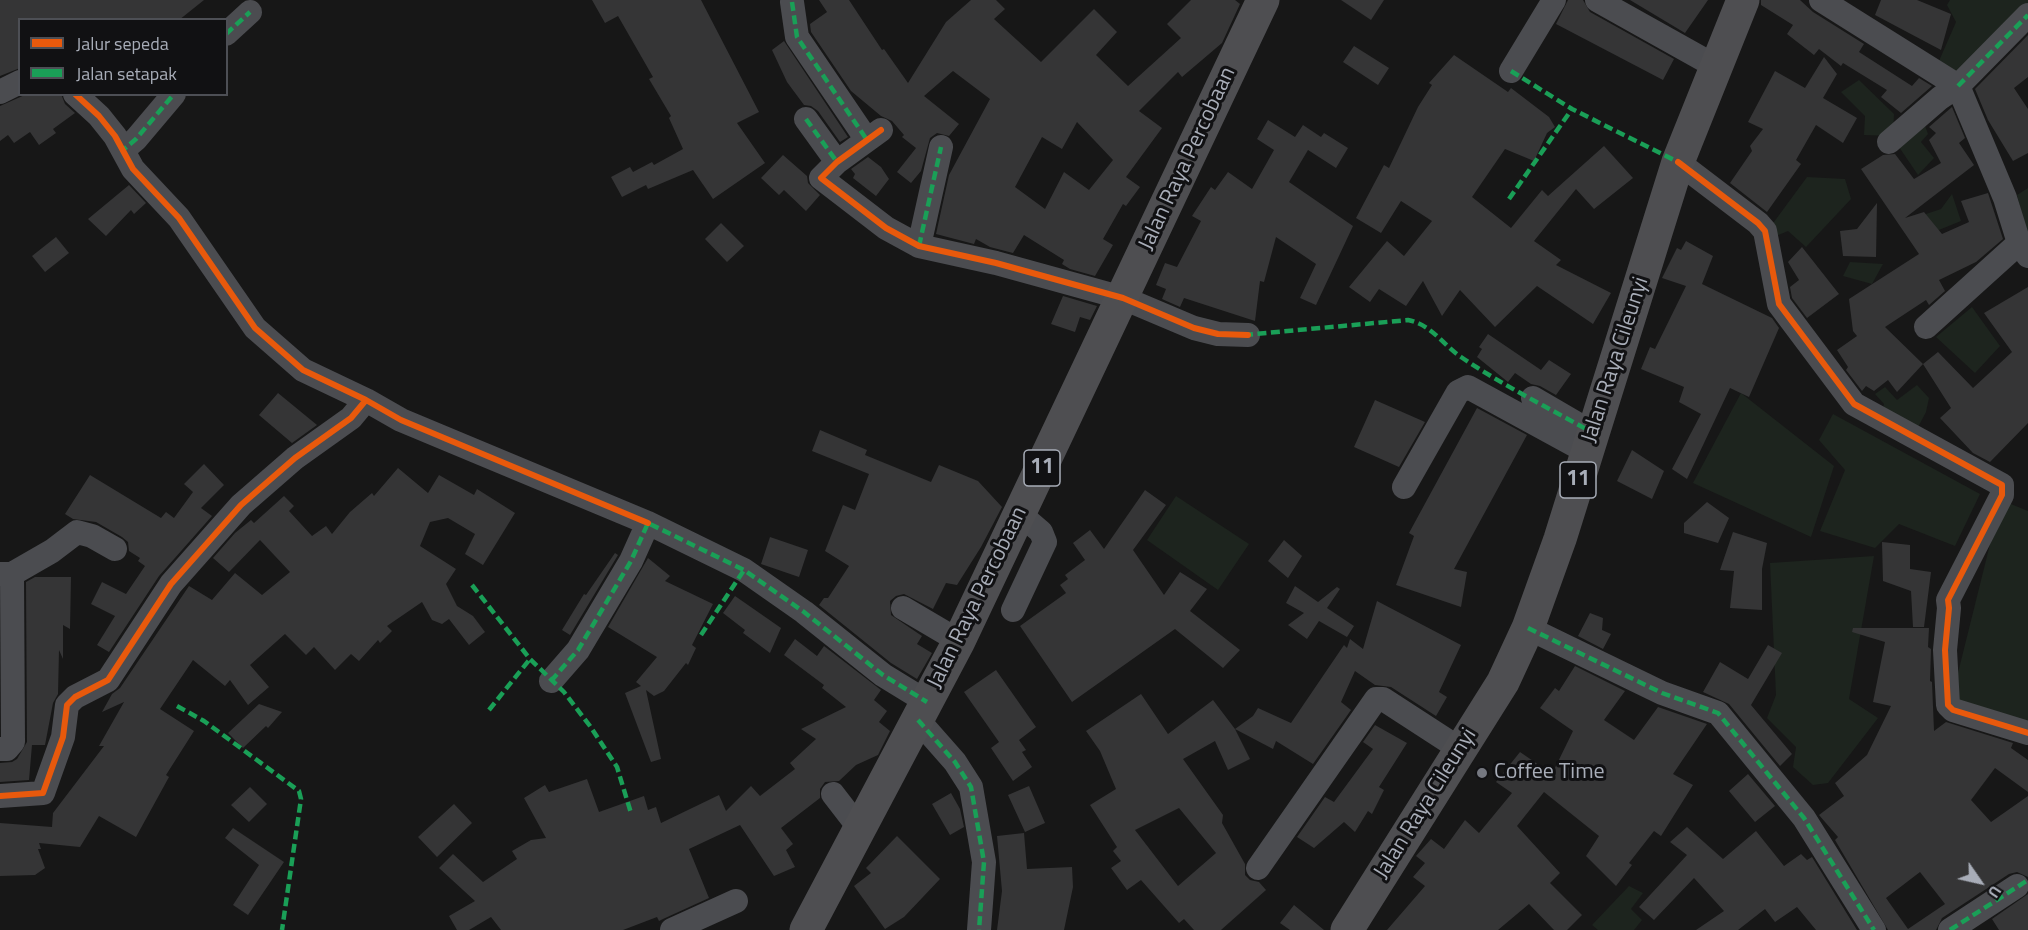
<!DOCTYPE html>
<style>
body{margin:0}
#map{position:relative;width:2028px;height:930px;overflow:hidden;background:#171717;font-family:"Titillium Web",sans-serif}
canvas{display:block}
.legend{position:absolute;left:18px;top:18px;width:210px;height:78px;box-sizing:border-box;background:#111113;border:2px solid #4d4f55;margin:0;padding:8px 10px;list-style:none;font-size:18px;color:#a8adb8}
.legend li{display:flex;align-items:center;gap:12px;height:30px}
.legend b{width:30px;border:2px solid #4d4f55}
.north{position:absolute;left:1950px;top:852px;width:60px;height:60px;-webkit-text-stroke:4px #111113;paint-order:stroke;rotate:124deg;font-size:16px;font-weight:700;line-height:24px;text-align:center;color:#a8adb8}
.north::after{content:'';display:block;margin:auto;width:21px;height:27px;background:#a8adb8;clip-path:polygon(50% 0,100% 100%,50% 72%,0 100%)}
</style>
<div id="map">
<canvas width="2028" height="930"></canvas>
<ul class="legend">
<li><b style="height:8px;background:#e8590c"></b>Jalur sepeda</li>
<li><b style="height:8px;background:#1a9f57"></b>Jalan setapak</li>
</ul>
<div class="north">U</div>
</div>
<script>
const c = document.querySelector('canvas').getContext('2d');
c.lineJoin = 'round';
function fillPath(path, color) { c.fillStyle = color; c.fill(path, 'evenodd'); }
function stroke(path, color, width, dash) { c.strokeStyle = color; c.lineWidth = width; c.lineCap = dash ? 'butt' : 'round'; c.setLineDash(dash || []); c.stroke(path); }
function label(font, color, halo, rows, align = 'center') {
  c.font = font + ' "Titillium Web",sans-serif'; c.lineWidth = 6; c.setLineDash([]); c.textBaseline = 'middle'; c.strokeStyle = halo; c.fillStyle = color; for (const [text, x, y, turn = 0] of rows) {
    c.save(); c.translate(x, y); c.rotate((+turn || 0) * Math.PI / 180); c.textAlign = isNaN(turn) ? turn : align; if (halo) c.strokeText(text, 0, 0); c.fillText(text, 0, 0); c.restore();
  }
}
fillPath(new Path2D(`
 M1950 0H2028V6L1962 79 1939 61 1956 22 1947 5Z
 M1859 80 1894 114 1893 136 1864 135 1865 116 1841 92Z
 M1924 123 1928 134 1921 142 1934 158 1918 175 1899 147Z
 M1807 177 1845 179 1851 199 1806 247 1788 231 1776 236 1771 226Z
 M2028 188V239L2017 195Z
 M1952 194 1961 221 1924 236 1917 217 1941 209Z
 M1850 262 1883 264 1872 284 1843 276Z
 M1972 307 2000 346 1975 373 1936 337Z
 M1917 385 1929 398 1926 412 1915 433 1881 417 1884 404 1875 394 1885 387 1897 400Z
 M1741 393 1834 466 1811 537 1693 483Z
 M1833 414 1980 494 1955 546 1899 524 1875 548 1820 531 1845 470 1819 440Z
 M1176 496 1249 544 1218 590 1147 540Z
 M2001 500 2028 511V730L1950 705Z
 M1874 556 1849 699 1878 718 1828 783 1813 785 1793 767 1796 747 1767 718 1776 695 1770 563Z
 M1629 886 1643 893 1631 909 1642 920 1634 930H1598L1592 925Z`), '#1d241e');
fillPath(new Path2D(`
 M0 0H204L179 20H20V68L0 76Z
 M592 0H701L759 112 737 123 765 163 713 199 693 170 648 189 646 185 622 197 611 177 630 167 633 172 652 162 654 165 683 149 669 118 671 116 649 79 653 77 618 16 605 23Z
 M819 0H849L882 50 884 49 908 83 946 22 971 0H996L1005 9 994 19 1041 62 1094 9 1117 32 1096 55 1128 86 1181 38 1167 24 1191 0H1235L1240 4 1222 43 1182 77 1178 72 1139 111 1162 128 1126 177 1140 187 1126 206 1123 204 1103 239 1113 245 1095 276 1070 269 1062 264 1064 260 1024 235 1013 253 990 247 976 239 974 244 936 234 949 175 990 99 953 71 924 96 959 124 949 136 937 133 930 138 921 171 911 183 897 172 916 148 902 137 904 135 892 121 881 116 851 91 811 32 810 24 827 12ZM1077 122 1113 160 1089 190 1064 172 1045 209 1015 187 1042 137 1062 149Z
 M1341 0H1384L1371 20Z
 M1568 0H1583L1590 12 1674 59 1663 80 1556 24Z
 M1630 0H1708L1685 33Z
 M1761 0H1800L1813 12 1864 44 1859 52 1912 86 1919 78 1932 86 1901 113 1881 97 1887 90 1843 63 1841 66 1819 49 1814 55 1787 34 1793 25 1761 5Z
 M1881 0H1917L1951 14 1941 50 1875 15Z
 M2028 35V77L2014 88 2028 109V153L2013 161 1988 120 1975 89Z
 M784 41 848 137 840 142 818 111 811 106 804 105 787 82 772 50Z
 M1354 46 1389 68 1378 85 1343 62Z
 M1454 55 1508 92 1511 88 1549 117 1555 127 1547 133 1534 161 1505 149 1472 197 1511 228 1542 190 1548 196 1604 146 1633 178 1594 209 1576 189 1534 241 1561 260 1556 265 1611 293 1593 324 1537 286 1495 327 1460 290 1442 316 1423 281 1406 306 1379 289 1370 302 1349 287 1387 241 1404 256 1432 221 1401 201 1381 233 1356 218 1384 165 1389 168 1418 107 1432 85 1429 83Z
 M1824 57 1837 74 1823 98 1857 118 1843 143 1816 125 1796 160 1801 164 1767 212 1730 183 1752 151 1750 146 1763 129 1748 122 1775 71 1805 88Z
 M27 94H61L65 104 75 113 53 129 56 133 39 145 30 132 14 143 8 135 0 141V106Z
 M1952 107 1965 138 1959 143 1974 165 1905 218 1924 212 1942 234 1969 222 1961 201 1988 193 2003 239 1976 262 1939 280 1945 291 1929 305 1926 300 1885 327 1923 364 1897 392 1888 380 1874 391 1866 386 1862 391 1846 370 1848 367 1837 350 1857 336 1853 331 1849 299 1919 254 1861 169 1883 155 1895 154 1914 179 1941 163 1929 140 1936 133 1929 127Z
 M1268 120 1295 137 1303 125 1321 137 1324 133 1348 148 1336 168 1308 150 1289 182 1353 226 1316 305 1300 298 1316 264 1276 237 1264 282 1260 281 1255 321 1184 298 1180 307 1162 299 1166 289 1156 285 1165 263 1177 267 1201 221 1192 216 1211 187 1215 190 1228 172 1252 189 1274 150 1257 139Z
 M783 155 807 176 808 183 820 195 806 211 784 190 779 195 761 178Z
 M868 157 881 167 889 179 876 196 853 178 855 174 851 169Z
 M129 185 146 203 134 214 131 210 106 236 88 219Z
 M1877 203 1876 257 1843 256 1840 231 1857 229Z
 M721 223 744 246 727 262 705 239Z
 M56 237 69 253 45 272 32 256Z
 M1686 241 1713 256 1702 284 1772 318 1779 328 1749 397 1730 388 1687 479 1672 469 1701 414 1679 402 1684 387 1641 369 1650 347 1655 349 1686 286 1662 278 1677 248 1681 250Z
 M1802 247 1839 294 1807 318 1792 298 1790 287 1799 280 1788 262Z
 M2028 287V423L1990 462 1973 453 1940 418 1951 408 1923 364 1938 352 1973 388 2012 352 1984 313Z
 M1063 296 1097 306 1090 320 1080 317 1075 332 1051 324Z
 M1488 334 1541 370 1549 360 1571 374 1556 395 1540 386 1531 384 1515 373 1508 382 1477 357 1482 349 1479 347Z
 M278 393 317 425 292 443 259 415Z
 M1375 400 1425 422 1399 467 1354 447Z
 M1477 408 1527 435 1454 569 1467 572 1461 607 1396 585 1414 536 1409 533Z
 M820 430 867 450 865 455 931 482 939 465 978 481 1002 507 981 547 957 585 946 583 933 609 904 594 896 596 890 601 891 615 922 636 917 644 932 653 917 679 891 663 819 605 824 598H828L849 566 825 551 843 505 855 510 869 474 812 451Z
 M1632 450 1664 471 1652 499 1617 481Z
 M204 464 224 485 201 508 212 516 159 576 109 652 97 645 115 616 91 604 102 582 126 594 145 566 138 561 140 558 129 551 128 542 122 537 96 522 73 519 65 514 90 475 161 518 166 512 174 518 193 492 184 484Z
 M398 468 428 493 439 475 474 495 477 489 515 513 483 565 465 554 475 534 448 518 430 522 420 546 456 569 446 584 457 606 473 616 485 632 469 645 449 619 442 624 432 620 422 602 387 626 392 631 380 643 378 640 359 661 351 654 335 670 314 647 306 655 285 634 250 665 269 687 248 705 230 680 225 686 193 660 160 709 194 731 166 775 169 777 136 837 99 816 80 847 39 843 41 849H38L45 868 35 875 0 876V823L52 827 53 813 104 746H99L124 702 102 712 112 694 120 688 189 586 212 600 235 573 262 595 290 572 260 540 229 572 213 558 235 533 251 520 254 523 284 496 294 506 289 511 312 536 326 526 332 534 350 512 372 493 374 496Z
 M1145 490 1166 505 1133 550 1164 595 1180 572 1207 589 1190 611 1240 650 1223 668 1175 629 1072 702 1020 626 1066 593 1060 585 1068 579 1065 575 1085 560 1073 543 1090 530 1104 549Z
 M1707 502 1729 518 1718 543 1684 533V523Z
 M1733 532 1767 543 1762 569V610L1730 608 1734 571 1720 570Z
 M770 537 808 550 799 577 761 564Z
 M1284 540 1302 556 1288 578 1268 561Z
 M1882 542 1910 545V569L1931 572 1924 627H1913L1911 591 1883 581Z
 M615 553 618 555 570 635 562 630 584 594 586 595Z
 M648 558 670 576 665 581 713 604 692 645 696 648 688 665 686 663 664 691 654 696 646 690 661 759 651 762 625 693 641 686 636 682 657 657 608 627Z
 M35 577H71L70 629 63 625V659L59 650 58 694 53 703 45 745H32L29 780 0 782V763L12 762 17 759 27 742 26 582Z
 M1295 586 1318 602 1337 587 1340 589 1327 608 1354 626 1347 637 1319 621 1307 639 1288 625 1304 613 1286 603Z
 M735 596 781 628 770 653 743 633 745 630 723 613Z
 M1377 601 1461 645 1439 692 1447 697 1436 716 1391 687 1375 685 1355 671 1341 702 1351 710 1313 764 1276 741 1273 749 1235 729 1250 759 1228 770 1215 741 1183 759 1223 815 1222 823 1245 864V875L1250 880 1259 882 1266 890 1221 930H1194L1184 919 1179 923 1141 880 1127 890 1111 868 1121 861 1113 851 1117 847 1090 805 1116 789 1100 751 1086 731 1141 694 1168 734 1213 700 1235 729 1253 716 1258 708 1291 723 1344 645 1347 648 1350 639 1363 649ZM1179 808 1216 853 1178 886 1135 830Z
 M1590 613 1603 618 1602 630 1611 634 1603 649 1578 636Z
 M1853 628H1929L1928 647 1931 649 1930 681 1932 682 1934 731 1946 722 2013 743 2011 748 2028 760V792L1995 768 1971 800 1991 822 2028 796V877L2017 872 2009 874 1942 918 1936 930H1888L1835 840 1838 837 1819 815 1844 796 1835 783 1867 755 1891 706 1873 702 1885 642 1852 632ZM1920 872 1945 904 1908 929 1886 898Z
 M795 639 817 656 824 646 881 690 874 700 887 711 879 722 890 731 878 755 856 765 839 781 825 782 820 789V798L781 828 793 844 786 850 795 867 774 876 740 825 689 849 709 898 663 919 659 921 657 917 623 930H501L491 917 469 930H457L449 916 475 901 439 868 453 854 483 882 517 859 512 851 531 840 546 838 524 798 545 785 549 792 587 779 599 812 644 796 648 810 656 807 661 823 719 795 726 811 751 786 760 796 795 769 790 763 816 739 801 729 846 707 822 688 824 685 784 655Z
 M1768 645 1782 653 1751 705 1792 754 1780 766 1729 704 1703 692 1720 662 1748 679Z
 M1575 666 1625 691 1604 720 1634 740 1658 707 1707 724 1673 774 1693 785 1661 836 1654 831 1629 863 1632 865 1616 886 1586 856 1599 836 1544 792 1517 826 1560 873 1550 883 1582 915 1567 930H1554L1529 904 1498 930H1387L1425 886 1413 877 1425 863 1416 856 1431 839 1444 849 1465 820 1479 833 1512 793 1496 782 1520 752 1552 774 1573 731 1540 708 1555 688 1559 691Z
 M996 670 1036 727 1019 740 1026 750 1022 752 1032 767 1013 781 991 748 999 742 964 692Z
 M259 704 282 712 268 728 266 726 243 748 228 733Z
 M1375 725 1407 743 1379 787 1384 790 1372 814 1368 811 1355 832 1344 822 1314 848 1297 837 1325 797 1334 802 1373 749 1363 742Z
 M1748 774 1775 806 1755 822 1729 791Z
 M1029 786 1045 823 1025 832 1008 795Z
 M250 787 267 804 249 822 231 805Z
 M951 793 960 809 964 827 950 835 932 804Z
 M454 804 472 823 437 857 418 837Z
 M1687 827 1723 859 1756 831 1784 866 1801 854 1807 860 1812 857 1857 930H1816L1797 907 1775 922 1765 909 1738 930H1696L1724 911 1694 878 1654 920 1639 907 1687 855 1670 842Z
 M233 828 284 862 248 915 233 905 259 865 225 838Z
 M1024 833 1027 869 1072 867 1073 887 1064 930H997L1002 891 997 836Z
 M897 836 940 879 904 917 885 929 854 886 871 873 866 868Z
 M2028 894V930H1999L1992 919Z
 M1294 905 1324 930H1290L1280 923Z`), '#353536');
stroke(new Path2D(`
 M1597 0 1715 66
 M1821 0 1958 86 2005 198 2019 243 2028 256
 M792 2 797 37 867 140
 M226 34 250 12
 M1511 71 1554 0
 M0 92 20 82
 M75 94 99 116 115 136 133 169 179 218 255 328 303 370 366 400 401 420 648 523
 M806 119 837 162
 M881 130 837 162 821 178 886 228 919 246 996 263 1123 298 1194 328 1218 334 1248 335
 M1889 142 1940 98 1958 86 2028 15
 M123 150 136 139 174 94
 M1678 162 1758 223 1765 231 1779 304 1854 404 2002 485V495L1948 600 1949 608 1945 650 1948 705 1953 710 2028 733
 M919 246 941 147
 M1926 327 2019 243
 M1533 398 1593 433
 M1404 487 1458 392 1468 387 1587 452
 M0 574H12L13 742 7 749H0
 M12 574 52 551 77 532 92 536 115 549
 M903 608 959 641
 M1013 610 1045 542 1041 532 1020 514
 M1528 628 1662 693 1718 713 1804 818 1874 930
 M551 681 578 650 631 561 648 523 744 570 804 612 883 675 927 702
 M918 720 955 762 971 787 984 862 979 930
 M833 794 860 829
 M0 796 43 793 63 737 67 705 75 697 108 680 171 584 241 505 295 458 351 418 366 400
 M1258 868 1376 699H1383L1460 749
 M672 930 736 901
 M1950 930 2017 886`), '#4b4c50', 24);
stroke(new Path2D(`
 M806 930 959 641 1263 0
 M1347 930 1503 682 1528 628 1560 539 1678 162 1743 0`), '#4e4e51', 33);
stroke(new Path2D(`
 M792 2 797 37 867 140
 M226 34 250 12
 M1511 71 1572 109 1682 164
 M1958 86 2028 15
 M806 119 837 162
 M125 154 123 150 136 139 174 94
 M1509 199 1572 109
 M919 246 941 147
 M1244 335 1408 320C1432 325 1442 344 1461 357 1502 385 1549 408 1593 433
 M472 585 530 659 564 692 590 726 617 767 631 813
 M1528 628 1662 693 1718 713 1804 818 1874 930
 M701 635 744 570
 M551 681 578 650 631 561 648 523 744 570 804 612 883 675 927 702
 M177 706 204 721 299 791 301 799 282 930
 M489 710 530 659
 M918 720 955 762 971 787 984 862 979 930
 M1950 930 2028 880`), '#1a9f57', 4.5, [9, 4.5]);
stroke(new Path2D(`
 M75 94 99 116 115 136 133 169 179 218 255 328 303 370 366 400 401 420 648 523
 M881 130 837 162 821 178 886 228 919 246 996 263 1123 298 1194 328 1218 334 1248 335
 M1678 162 1758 223 1765 231 1779 304 1854 404 2002 485V495L1948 600 1949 608 1945 650 1948 705 1953 710 2028 733
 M0 796 43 793 63 737 67 705 75 697 108 680 171 584 241 505 295 458 351 418 366 400`), '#e8590c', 6);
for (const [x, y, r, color] of [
 [1482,773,6,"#757880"]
]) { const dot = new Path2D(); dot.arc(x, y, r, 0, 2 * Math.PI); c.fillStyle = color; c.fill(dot); stroke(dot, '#111113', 2); }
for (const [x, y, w] of [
 [1042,468,36],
 [1578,480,36]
]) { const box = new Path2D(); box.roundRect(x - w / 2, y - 18, w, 36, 4.5); c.fillStyle = '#111113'; c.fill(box); stroke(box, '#a8adb8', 1.5); }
label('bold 21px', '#a8adb8', null, [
 ["11",1042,468],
 ["11",1578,480]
]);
label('22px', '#a8adb8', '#111113', [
 ["Jalan Raya Percobaan",1188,159,-65],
 ["Jalan Raya Cileunyi",1616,360,-72],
 ["Jalan Raya Percobaan",978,598,-64],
 ["Jalan Raya Cileunyi",1426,804,-58]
]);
label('22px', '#a8adb8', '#111113', [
 ["Coffee Time",1494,773]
], 'left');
</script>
